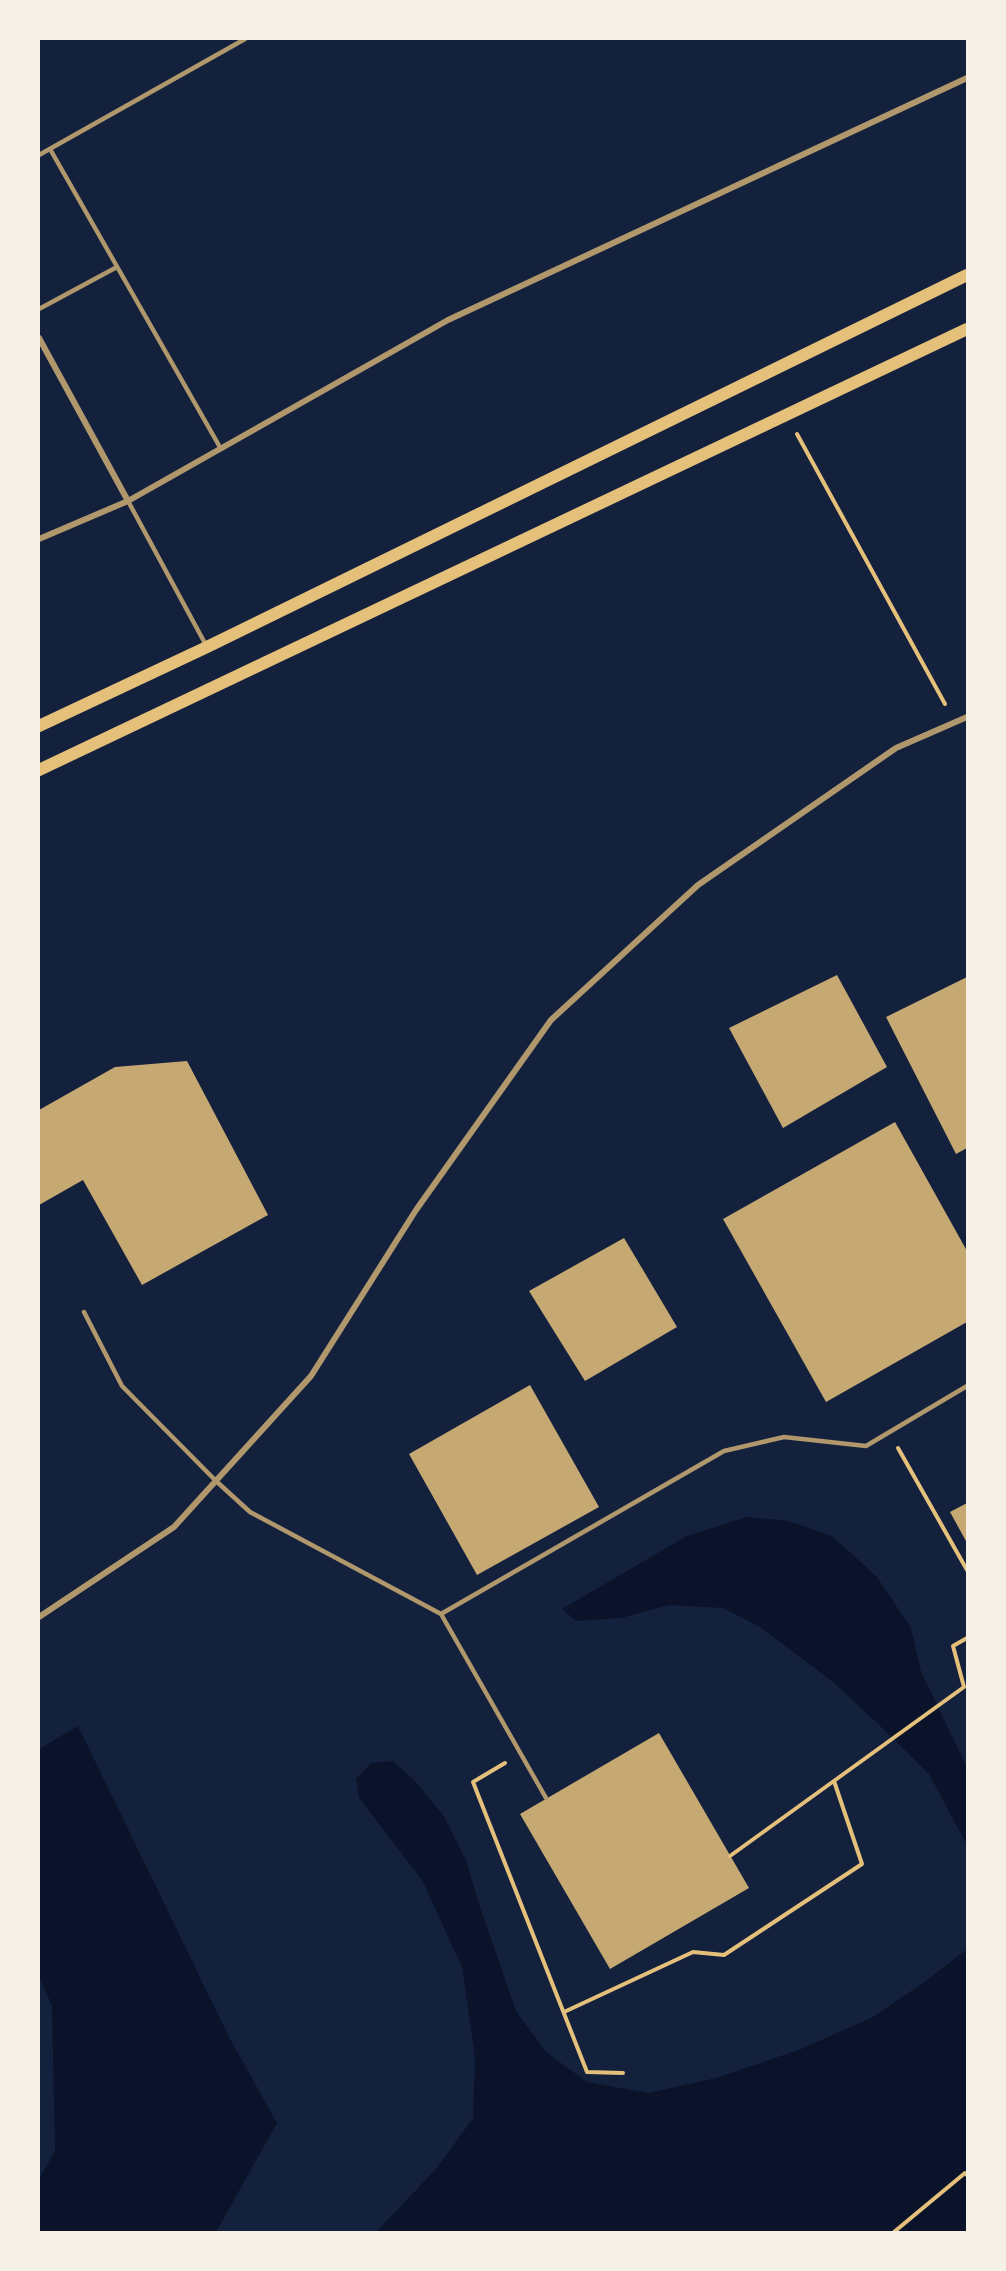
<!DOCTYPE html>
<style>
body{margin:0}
#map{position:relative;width:1006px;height:2271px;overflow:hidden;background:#14213d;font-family:"Asap Condensed",sans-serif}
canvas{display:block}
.frame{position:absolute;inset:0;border:40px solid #f6f1e7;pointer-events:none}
</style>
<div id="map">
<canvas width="1006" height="2271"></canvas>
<div class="frame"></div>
</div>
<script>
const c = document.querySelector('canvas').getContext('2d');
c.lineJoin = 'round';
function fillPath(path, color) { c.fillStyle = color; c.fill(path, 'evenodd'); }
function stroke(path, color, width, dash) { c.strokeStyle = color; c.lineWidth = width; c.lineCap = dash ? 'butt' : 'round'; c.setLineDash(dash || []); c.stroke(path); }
fillPath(new Path2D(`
 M747 1517 789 1521 832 1536 877 1577 911 1628 921 1672 967 1767V1845L929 1774 878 1724 833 1682 760 1627 723 1608 669 1605 621 1618 576 1621 562 1609 687 1536Z
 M78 1726 229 2037 277 2123 216 2232H39V2179L55 2151 52 2006 39 1976V1749Z
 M393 1761 416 1782 443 1815 466 1860 478 1901 516 2011 546 2052 587 2082 649 2093 716 2078 801 2049 873 2017 926 1981 967 1949V2232H376L436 2169 473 2118 475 2058 462 1967 422 1880 359 1798 356 1779 371 1763Z`), '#0b132b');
fillPath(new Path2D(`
 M837 975 887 1067 783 1128 729 1028Z
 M967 977V1148L956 1154 886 1017Z
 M187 1061 268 1215 142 1285 83 1180 39 1205V1110L115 1067Z
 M895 1122 967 1251V1322L826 1402 723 1219Z
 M624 1238 677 1327 585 1381 529 1291Z
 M530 1385 599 1507 477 1575 409 1454Z
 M967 1503V1543L950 1512Z
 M659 1733 749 1888 610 1969 520 1814Z`), '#c6a872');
stroke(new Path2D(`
 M797 434 945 704
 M898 1448 967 1570
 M505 1763 473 1782 587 2072 623 2073
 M730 1856 964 1687 953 1646 967 1638
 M564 2012 693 1952 724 1955 862 1864 834 1781
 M894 2232 965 2173 967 2175`), '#e5c07b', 4);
stroke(new Path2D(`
 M50 149 221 449
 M39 155 245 39
 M39 309 117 267
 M128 501 207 647
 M84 1312 122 1386 216 1481 250 1512 441 1614 546 1798
 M441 1614 724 1451 784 1437 866 1446 967 1386`), '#b1986c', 4.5);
stroke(new Path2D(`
 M39 338 128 501
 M39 539 128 501 448 320 967 78
 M39 1617 174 1527 311 1376 416 1210 551 1020 698 885 896 748 967 717`), '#b1986c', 6);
stroke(new Path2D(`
 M39 726 207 647 967 275
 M39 770 967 329`), '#e5c07b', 12);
</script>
